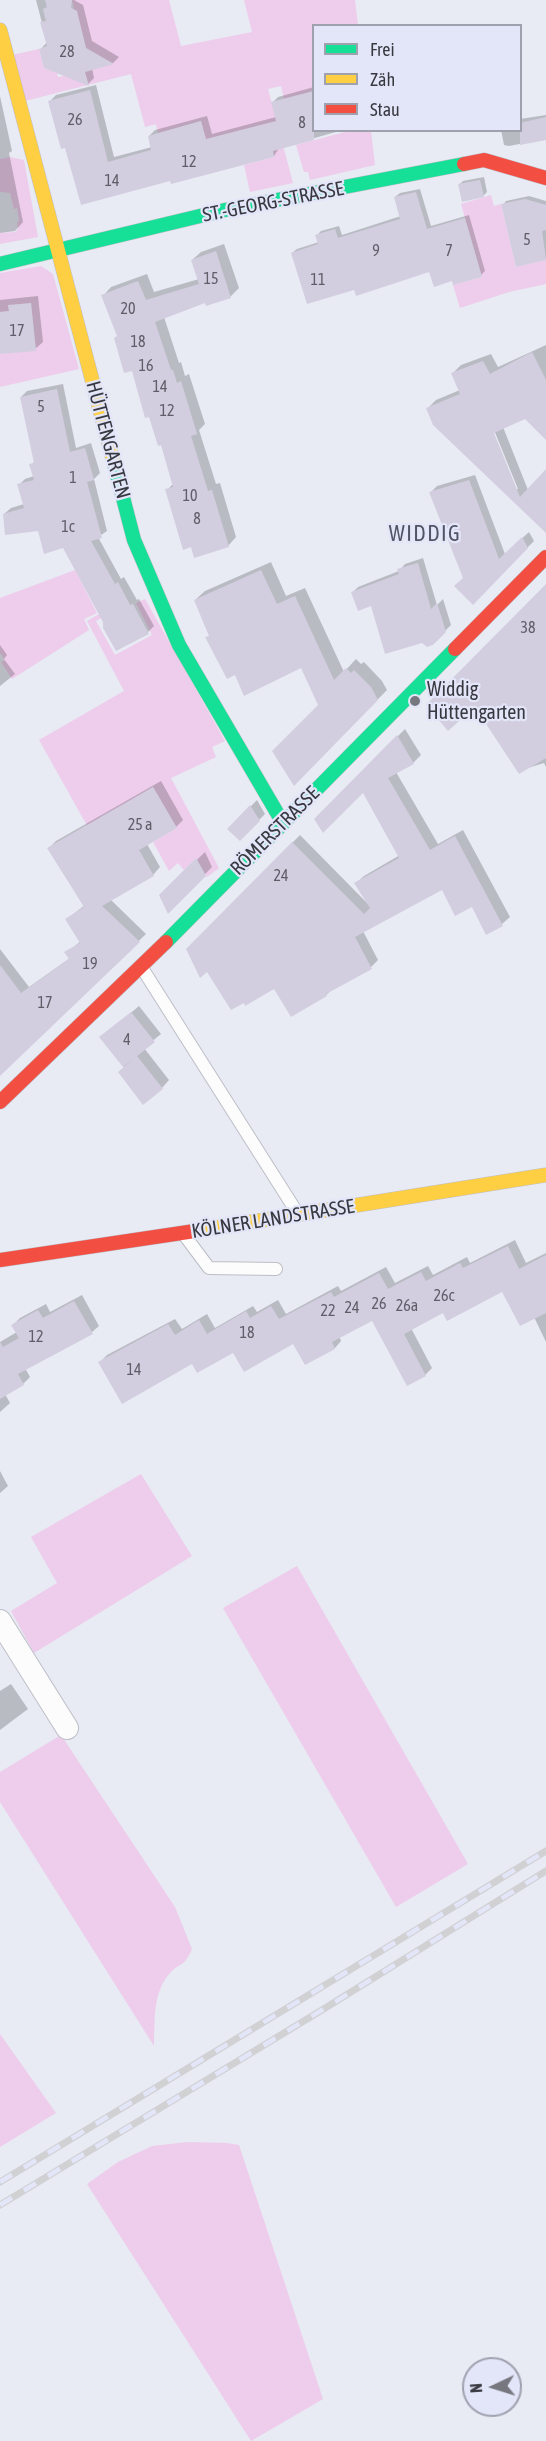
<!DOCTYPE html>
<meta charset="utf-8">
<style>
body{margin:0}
#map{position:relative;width:546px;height:2441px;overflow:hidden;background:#e8eaf4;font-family:"Asap Condensed",sans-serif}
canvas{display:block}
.legend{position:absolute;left:312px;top:24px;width:210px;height:108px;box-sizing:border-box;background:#e3e6f9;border:2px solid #9fa1af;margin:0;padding:8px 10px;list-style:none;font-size:18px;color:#383940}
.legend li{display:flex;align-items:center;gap:12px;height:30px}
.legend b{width:30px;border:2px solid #9fa1af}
.north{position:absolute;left:462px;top:2357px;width:60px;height:60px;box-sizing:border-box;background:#e3e6f9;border:2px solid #9fa1af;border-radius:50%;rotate:266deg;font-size:16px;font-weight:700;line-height:24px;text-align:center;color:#383940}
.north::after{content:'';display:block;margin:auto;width:21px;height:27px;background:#76777f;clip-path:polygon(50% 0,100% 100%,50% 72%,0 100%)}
</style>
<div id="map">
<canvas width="546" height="2441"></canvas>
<ul class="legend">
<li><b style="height:8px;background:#16e098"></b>Frei</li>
<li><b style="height:8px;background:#ffcf43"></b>Zäh</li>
<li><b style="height:8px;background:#f24e42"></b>Stau</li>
</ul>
<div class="north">N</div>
</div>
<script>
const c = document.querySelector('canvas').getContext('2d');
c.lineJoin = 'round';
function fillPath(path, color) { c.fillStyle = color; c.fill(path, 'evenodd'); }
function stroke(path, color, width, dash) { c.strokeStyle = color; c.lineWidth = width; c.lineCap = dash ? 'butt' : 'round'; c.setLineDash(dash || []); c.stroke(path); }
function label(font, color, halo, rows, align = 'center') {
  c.font = font + ' "Asap Condensed",sans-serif'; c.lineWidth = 4.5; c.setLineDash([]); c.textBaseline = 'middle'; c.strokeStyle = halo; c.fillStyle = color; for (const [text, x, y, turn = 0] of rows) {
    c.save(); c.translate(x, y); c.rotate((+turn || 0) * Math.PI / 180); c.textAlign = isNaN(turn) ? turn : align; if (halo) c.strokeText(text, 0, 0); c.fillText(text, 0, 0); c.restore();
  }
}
fillPath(new Path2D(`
 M72 0H169L181 46 252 32 244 0H355L358 25 314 26 313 91 284 99 281 86 268 89 293 183 250 192 244 165 274 157 265 124 209 151 201 121 158 133 156 124 145 127 131 74 25 101 12 55 39 49 44 68 57 73 58 77 103 67 100 56 86 48 82 32 75 34 69 14 78 12 74 9Z
 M349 131H371L375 165 310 180 308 172H304L296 145Z
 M10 157 24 160 38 237 0 244V233L15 232 18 229 17 222 19 221 17 208 14 209 10 193 0 192V159Z
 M491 195 494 206 501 204 516 267 546 260V284L509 292 460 308 453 285 482 277 461 204Z
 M41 266 53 274 79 369 0 387V354L36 350 31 303 8 306 9 311 0 312V273Z
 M75 570 97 613 84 619 89 630 12 679 1 662 5 660 0 653V598Z
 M145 599 225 741 212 747 216 757 171 778 219 868 207 877 196 858 184 870 178 863 169 871 153 842 177 828 153 787 128 802 126 823 117 808 100 817 117 846 103 854 39 740 124 691 87 621 106 610 108 614 96 621 115 655 152 635 136 603Z
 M141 1474 192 1556 34 1653 11 1611 57 1583 31 1537Z
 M297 1566 468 1864 396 1907 223 1608Z
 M61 1735 175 1907 192 1949C183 1969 181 1961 170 1973 152 1993 155 2022 154 2046L0 1802V1772Z
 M0 2034 56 2113 0 2147Z
 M188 2142 227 2143 239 2145 323 2399 251 2441 87 2184 118 2162 152 2146Z`), '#eecceb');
fillPath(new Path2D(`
 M36 0H74L83 5 92 41 119 57 113 63 92 68 94 78 88 84 41 49 47 42Z
 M96 85 114 157 152 147 149 136 155 130 207 116 212 134 276 117 272 103 278 97 314 87V130H343L279 148 274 156 171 179 82 203 66 146 50 101 56 95Z
 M0 96 12 151 9 153 23 222 15 231 0 233Z
 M546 115V139L509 146 504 145 501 130H520V119Z
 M484 177 487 192 483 196 459 185 463 181Z
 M420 189 431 226 469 215 485 271 481 275 453 279 430 270 355 288 292 253 297 249 319 242 316 236 321 231 339 226 342 235 401 216 395 197 400 193Z
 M529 196 546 201V259L517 266 503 205 506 201Z
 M224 244 239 288 230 297 206 301 164 317 179 363 181 362 185 376 189 374 205 424 199 430 216 484 220 483 236 537 228 546 167 490 174 483 162 443 103 296 111 287 147 274 154 292 199 279 192 260 201 252Z
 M38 296 43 342 35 349 0 353V300Z
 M546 345V439L526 417 503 427 528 490 546 471V517L539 524 428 408 436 400 460 390 453 373 461 365 491 354 498 367ZM492 425 518 489H515L490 426Z
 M63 384 76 448 91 443 100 473 94 479 107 531 98 537 121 579 124 577 137 600 139 599 154 626 148 632 104 621 64 547 39 530 4 514 11 508 24 504 19 485 25 479 34 476 31 465 35 461 21 397 27 391Z
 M475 475 505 554 529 532 534 541 473 602 431 492 437 486Z
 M423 558 437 605 443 599 451 625 432 644 353 592 358 587 399 571 405 564Z
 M271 562 286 596 305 588 344 672 356 659 361 664 364 662 382 681 387 690 294 784 320 705 302 666 235 673 210 635 195 600 205 591Z
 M546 584V767L544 763 518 771Z
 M0 645 7 655 4 659 15 674 0 686Z
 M405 729 421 755 413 763 396 772 438 844 463 830 510 917 502 924 487 933 472 905 443 888 363 931 378 960 371 967 334 988 326 995 274 987 208 970 187 950 300 835 367 903 356 883 364 876 400 855 363 791 316 819Z
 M161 781 183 820 176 827 147 844 160 867 153 875 110 899 146 934 0 1074V949L29 987 70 958 66 953 81 941 67 919 85 905 49 848 56 841Z
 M257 800 265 814 240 839 229 829Z
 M205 852 212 867 169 911 161 895Z
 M139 1006 161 1034 144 1048 169 1080 162 1088 124 1067 101 1038Z
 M515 1240 526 1263 546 1253V1342L534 1317 503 1290 443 1311 411 1328 432 1368 425 1375 373 1319 339 1336 341 1341 335 1348 293 1342 233 1351 193 1362H100L107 1355 175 1319 182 1329 207 1314 215 1328 253 1306 257 1312 278 1300 286 1314 338 1286 341 1291 386 1267 395 1283 428 1266 433 1275 467 1257 470 1263Z
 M82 1295 99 1326 92 1332 25 1368 30 1377 23 1384 5 1394 10 1403 0 1412V1342L17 1332 13 1325 20 1318 46 1304 50 1312Z
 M0 1471 8 1486 0 1493Z
 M11 1684 28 1709 0 1730V1691Z`), '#0003');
fillPath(new Path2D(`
 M45 0H72L71 8 77 11 86 48 114 64 85 72 89 86 44 68 39 49 47 46 40 22 46 21 43 9 47 7Z
 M90 90 108 162 151 150 148 136 201 121 206 139 276 121 271 102 314 91V140L273 151 274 157 171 184 170 181 81 205 65 148 61 149 48 101Z
 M546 117V140L520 145V123Z
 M480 180 484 197 462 202 458 184Z
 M416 192 427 229 465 218 482 277 453 285 452 281 434 287 429 272 356 296 354 290 307 304 291 253 318 244 315 235 335 229 338 238 400 219 394 197Z
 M525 199 546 205V230L542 231 546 260 516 267 501 204Z
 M216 251 231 298 206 306 205 303 155 322 171 370H173L177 383 181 381 197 434 191 436 208 491 212 490 229 547 194 558 191 547 183 550 165 489 173 487 161 445 158 446 149 417 145 418 132 371 124 373 114 338 117 336 101 295 138 281 146 300 199 284 191 260Z
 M31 303 36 351 0 354V312L9 311 8 305Z
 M532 352 546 380V440L525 419 494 433 520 497 546 469V533L433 425 426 408 460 394 451 373 483 361 490 374Z
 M57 389 70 452 85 448 94 480 87 482 102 538 91 541 115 584 118 582 130 605 133 604 149 634 116 651 103 628V622L63 548 44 554 38 531 5 535 3 514 24 508 17 484 34 480 29 464 34 463 20 397Z
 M469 480 499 559 522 537 528 548 473 605 454 586 463 578 429 492Z
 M418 563 431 609 437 603 446 632 433 645 427 647 422 643 385 654 371 606 358 611 351 592 399 574 397 569Z
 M261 570 277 604 295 596 334 680 346 668 351 673 354 670 371 687 378 700 294 786 272 751 318 705 301 668 244 696 235 675 227 679 205 637 209 636 194 600Z
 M546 584V758L519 774 475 707 448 731 426 705Z
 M397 735 414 764 388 778 430 850 455 836 503 926 486 935 472 907 455 916 442 890 355 937 372 969 326 994 327 996 291 1017 274 989 245 1006 244 1003 231 1010 207 972 200 978 186 949 292 842 364 914 370 908 354 883 399 858 363 793 323 833 314 819Z
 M153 787 177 828 139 850 154 876 102 906 140 942 0 1076V965L21 993 69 959 64 952 80 943 65 919 84 907 47 848Z
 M250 805 260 821 240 841 227 829Z
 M196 858 206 876 168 914 159 895Z
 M131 1012 155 1042 123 1067 99 1037Z
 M137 1056 163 1089 143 1105 118 1072Z
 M508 1246 519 1269 546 1255V1313L520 1326 502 1292 447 1321 443 1313 404 1334 426 1376 407 1386 372 1321 332 1342 335 1349 305 1365 293 1344 244 1372 233 1353 197 1373 192 1364 122 1404 98 1362 168 1324 175 1335 199 1320 207 1334 246 1311 250 1318 271 1306 279 1319 331 1292 334 1297 379 1273 388 1289 421 1272 426 1281 460 1263 463 1268Z
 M74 1301 93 1334 18 1374 24 1385 0 1399V1342L3 1347 19 1338 11 1325 38 1310 43 1318Z`), '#d3cde0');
const lane = new Path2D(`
 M142 968 298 1214
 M185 1236 209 1268 276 1269`);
const street = new Path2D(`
 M0 1621 67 1728`);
const fast = new Path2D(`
 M0 264 225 210 464 164
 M114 463 134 540 179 645 283 823
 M166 942 455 649`);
const slow = new Path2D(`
 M0 30 114 463
 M195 1231 546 1175`);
const jam = new Path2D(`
 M464 164 484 160 546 178
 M455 649 546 557
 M0 1102 166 942
 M0 1260 195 1231`);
stroke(lane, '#bdbec6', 14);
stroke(street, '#bdbec6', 24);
stroke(fast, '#bdbec6', 15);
stroke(slow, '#bdbec6', 15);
stroke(jam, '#bdbec6', 15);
stroke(lane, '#fcfcfd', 12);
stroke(street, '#fcfcfd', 22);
stroke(fast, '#16e098', 14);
stroke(slow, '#ffcf43', 14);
stroke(jam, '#f24e42', 14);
const rail = new Path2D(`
 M0 2182 546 1851
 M0 2205 322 2010 546 1871`);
stroke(rail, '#d1d1d4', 7);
stroke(rail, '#e3e6f9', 4.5, [14]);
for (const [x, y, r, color] of [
 [415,701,6,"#76777f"]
]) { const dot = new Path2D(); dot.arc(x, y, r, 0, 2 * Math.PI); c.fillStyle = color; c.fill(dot); stroke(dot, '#e3e6f9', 2); }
label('16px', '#5f5e68', null, [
 ["28",67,52],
 ["26",75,120],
 ["8",302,123],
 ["12",189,162],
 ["14",112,181],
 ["5",527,240],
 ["9",376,251],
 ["7",449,251],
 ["15",211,279],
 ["11",318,280],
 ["20",128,309],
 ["17",17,331],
 ["18",138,342],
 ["16",146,366],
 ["14",160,387],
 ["5",41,407],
 ["12",167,411],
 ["1",73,478],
 ["10",190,496],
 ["8",197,519],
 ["1c",68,527],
 ["38",528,628],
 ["25 a",140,825],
 ["24",281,876],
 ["19",90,964],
 ["17",45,1003],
 ["4",127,1040],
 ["26c",444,1296],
 ["26",379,1304],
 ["26a",407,1306],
 ["24",352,1308],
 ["22",328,1311],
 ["18",247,1333],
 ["12",36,1337],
 ["14",134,1370]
]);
label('20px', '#383940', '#e3e6f9', [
 ["ST.-GEORG-STRASSE",273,202,-11],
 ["HÜTTENGARTEN",108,440,75],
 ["RÖMERSTRASSE",275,831,-45],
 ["KÖLNER LANDSTRASSE",273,1219,-9]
]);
label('20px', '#383940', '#e3e6f9', [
 ["Widdig",427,690],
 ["Hüttengarten",427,713]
], 'left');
c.letterSpacing = '1.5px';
label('22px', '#515463', '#e3e6f9', [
 ["WIDDIG",425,534]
]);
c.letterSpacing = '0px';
</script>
